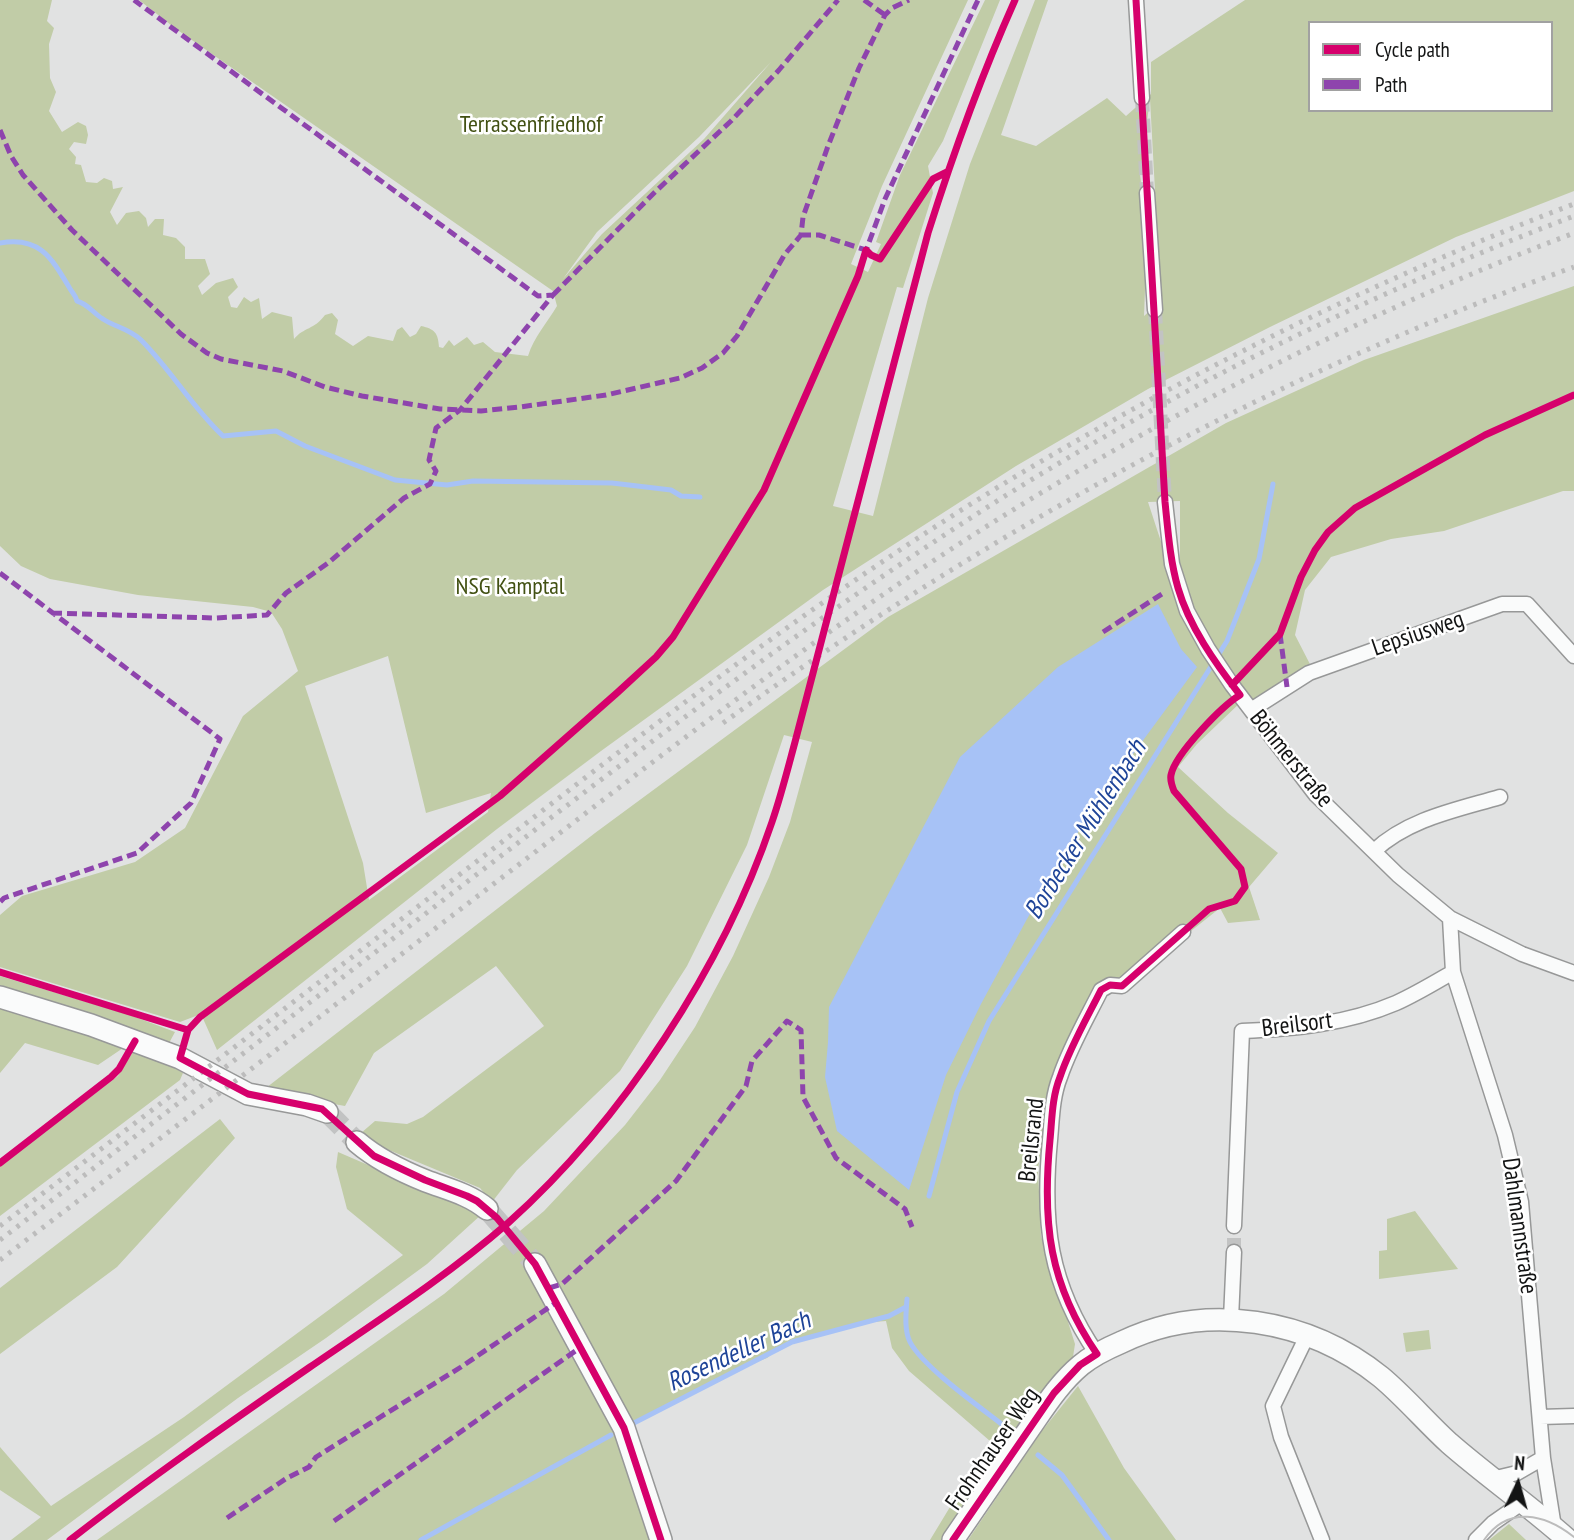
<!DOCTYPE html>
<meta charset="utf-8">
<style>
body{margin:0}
#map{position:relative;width:1574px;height:1540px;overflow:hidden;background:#e1e2e2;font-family:"PT Sans Narrow",sans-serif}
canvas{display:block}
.legend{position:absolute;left:1308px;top:21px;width:245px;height:91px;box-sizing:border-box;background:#fff;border:2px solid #a1a1a1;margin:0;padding:9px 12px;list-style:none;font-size:21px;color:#131414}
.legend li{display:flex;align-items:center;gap:14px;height:35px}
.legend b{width:35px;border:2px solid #a1a1a1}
.north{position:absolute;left:1483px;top:1449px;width:70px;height:70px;-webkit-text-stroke:5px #fff;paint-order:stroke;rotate:5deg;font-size:19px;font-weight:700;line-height:28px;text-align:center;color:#131414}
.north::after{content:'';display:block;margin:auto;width:24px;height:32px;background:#131414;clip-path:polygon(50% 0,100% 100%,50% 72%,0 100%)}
</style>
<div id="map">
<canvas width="1574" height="1540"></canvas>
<ul class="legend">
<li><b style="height:9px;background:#d6006c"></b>Cycle path</li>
<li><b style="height:9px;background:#8e44ad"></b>Path</li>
</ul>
<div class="north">N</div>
</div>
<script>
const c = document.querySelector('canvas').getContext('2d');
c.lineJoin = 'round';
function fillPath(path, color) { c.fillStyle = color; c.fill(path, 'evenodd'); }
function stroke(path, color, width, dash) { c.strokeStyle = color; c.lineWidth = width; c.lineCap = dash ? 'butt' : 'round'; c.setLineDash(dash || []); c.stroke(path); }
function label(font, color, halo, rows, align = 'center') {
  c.font = font + ' "PT Sans Narrow",sans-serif'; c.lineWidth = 5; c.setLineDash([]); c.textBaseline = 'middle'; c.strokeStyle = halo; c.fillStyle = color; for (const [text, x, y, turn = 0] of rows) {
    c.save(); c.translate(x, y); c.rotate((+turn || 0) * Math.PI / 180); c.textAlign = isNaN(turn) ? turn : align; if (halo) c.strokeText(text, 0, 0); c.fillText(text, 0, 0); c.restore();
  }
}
fillPath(new Path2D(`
 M0 0H52L47 21 54 28 49 44 50 78 56 92 49 111 62 132 78 122 86 126 88 135 86 144 74 142 69 149 76 157 75 164 81 165 86 182 97 183 104 178 112 181 113 189 123 187 110 212 117 225 126 213 139 211 146 218 148 227 155 219H164L163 235 176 238 185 247V259H205L210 274 198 286 202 295 216 283 233 278 238 287 228 297 231 307 237 308 244 297 251 302 259 298 262 319 272 312 292 317 294 339C304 327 314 330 325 315L332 313 338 320 335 334 353 346 368 336 393 341 397 330 402 327 410 337 416 334 421 326C435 329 438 333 439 347L443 348 449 340 454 346 467 337 474 345 483 342 495 352 528 356C534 337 547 323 557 306L553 291 176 29 139 0H968L882 186 851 264 868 272 881 244 876 242 900 175 985 0H1000L943 141 928 166 933 193 903 288 897 287 833 506 873 516 928 298 970 164 1035 0H1048L1001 135 1036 146 1107 98 1126 116 1151 94V62L1245 0H1574V191L1456 237 1270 327 1148 389 1016 466 823 590 601 751 497 829 217 1050 201 1014 180 1022 0 967V915L22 896 135 862 185 828 243 716 298 671 282 629 271 612 253 607 138 595 50 579 21 566 0 546ZM1310 23H1551V110H1310ZM771 62 704 139 602 234 563 279 597 232 699 137ZM1150 99 1161 301 1144 316 1147 238 1140 174ZM388 656 426 813 491 793 488 812 369 900 363 863 305 686Z
 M1574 286V491H1563L1444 531 1391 539 1331 557 1305 590 1295 635 1313 670 1251 708 1228 678 1189 610 1180 567V501L1148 502 1168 563 1174 592 1183 613 1223 678 1242 701 1197 744 1178 767 1228 813 1278 853 1249 887 1260 920 1228 923 1220 908 1186 935 1180 930 1124 977 1121 984 1109 983 1099 988 1056 1075 1049 1100 1038 1169 1041 1236 1075 1344 1073 1357 1050 1383 943 1540H930L990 1441 909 1371 892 1348 886 1321 860 1323 786 1343 767 1358 738 1369 633 1423 616 1434 651 1540H97L444 1294 544 1211 625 1125 660 1080 695 1027 733 956 769 877 790 822 812 742 784 735 747 845 687 966 620 1071 517 1170 492 1202 480 1188 384 1148 361 1133 375 1121 407 1124 423 1117 544 1026 496 966 374 1053 345 1106 262 1091 595 833 888 617 1226 423 1364 360Z
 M0 976 130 1015 175 1032 168 1045 0 989Z
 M0 1006 126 1046 98 1065 25 1043 0 1073Z
 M134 1050 162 1060 183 1073 180 1080 0 1216V1166L118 1076Z
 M220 1119 235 1138 117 1267 0 1354V1288Z
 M338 1152 482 1214 427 1264 326 1338 238 1398 47 1540H11L41 1517 0 1490V1447L51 1506 184 1417 403 1255 347 1209 336 1167Z
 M1415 1211 1458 1269 1379 1279V1251L1387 1250V1219Z
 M1429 1330 1431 1349 1406 1352 1403 1333Z
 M1078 1386 1124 1468 1176 1540H968L1041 1432Z
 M1509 1524 1526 1540H1489Z`), '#c1cca7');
fillPath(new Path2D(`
 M1158 604 1181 649 1197 667 1133 754 1110 778 1027 919 981 1004 946 1075 909 1190 837 1131 825 1077 828 1042 829 1007 960 757 1058 667Z`), '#a7c2f6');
stroke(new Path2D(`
 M0 243C39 236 51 257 69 287 72 293 75 294 77 301 88 304 93 313 103 319 115 327 130 329 141 340 171 370 192 407 223 436L276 431 305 446 395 480 447 485 473 481 612 483 671 490 681 496 700 497
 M929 1196 957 1092 989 1021 1227 641 1259 559 1273 484
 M907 1299C906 1313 904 1330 910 1342 923 1367 980 1407 1004 1426
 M630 1425 792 1342 889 1316 906 1307
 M1038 1455 1062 1475 1109 1540
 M421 1540 611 1435`), '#a7c2f6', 5);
stroke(new Path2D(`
 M1142 98 1147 193
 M1155 310 1165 502
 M1234 1252V1226`), '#c2c3c3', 14, [14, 7]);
stroke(new Path2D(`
 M327 1112 357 1142
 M487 1209 535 1264`), '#c2c3c3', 21, [21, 10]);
const street = new Path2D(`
 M1136 0 1142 98
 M1147 193 1155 310
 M1165 502 1172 564 1187 611 1208 649 1232 685 1316 795 1398 875 1450 918 1522 954 1574 973
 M1251 710 1309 673 1502 604H1527L1574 656
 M1374 851C1408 819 1456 810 1500 797
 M1450 918 1453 972 1505 1135 1521 1202 1543 1458 1554 1527
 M1234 1226 1242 1031C1294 1029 1347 1024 1396 1003 1416 994 1434 983 1453 972
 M1231 1319 1234 1252
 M1307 1336 1273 1406 1281 1437 1322 1540
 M1097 1354C1049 1284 1042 1223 1050 1140 1052 1119 1052 1097 1060 1077 1070 1047 1087 1018 1101 990L1110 985 1122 986 1183 932
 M1540 1417 1574 1416
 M1492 1479 1517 1473 1543 1458
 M1476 1540 1493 1523 1523 1502`);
const secondary = new Path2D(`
 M0 997 91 1025 180 1058 248 1094 307 1105 327 1112
 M357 1142C377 1159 401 1171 426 1181 447 1189 469 1194 487 1209
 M535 1264 624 1428 661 1540
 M953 1540C977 1505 1001 1470 1025 1435 1042 1411 1058 1384 1081 1365 1093 1355 1108 1348 1122 1342 1206 1301 1309 1319 1381 1377 1405 1397 1426 1422 1449 1443 1488 1477 1530 1506 1568 1540`);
stroke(street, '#979898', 17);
stroke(secondary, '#979898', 24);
stroke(street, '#fafbfb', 14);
stroke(secondary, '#fafbfb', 21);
stroke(new Path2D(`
 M1484 1540C1508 1505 1545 1514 1574 1537`), '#bcbcbc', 2);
stroke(new Path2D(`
 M723 723C985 534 1269 376 1574 267
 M0 1226C163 1102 326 977 489 852 658 721 830 589 1013 478 1192 371 1379 278 1574 204
 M0 1240C163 1115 326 990 489 865 659 735 831 605 1013 491 1190 382 1379 290 1574 216
 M0 1260C161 1138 322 1015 483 892 658 758 833 620 1021 505 1197 398 1382 306 1574 233`), '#bcbcbc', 5, [3.5, 7]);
stroke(new Path2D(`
 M864 0 885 15
 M0 130 11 156 23 175 72 230 181 334 207 353 221 359 283 371 325 387 362 396 440 409 481 411 520 407 606 395 680 378 702 368 723 353 737 336 785 254 801 235 803 217 828 146 859 68 885 15 892 8 909 0
 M801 235H819L866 250 870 254
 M864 256 885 199 978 0
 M553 295 655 192 731 121 779 70 838 0
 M0 573 220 739 191 803 137 853 4 898 0 902
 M52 613 215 618 267 615 286 593 328 563 404 498 430 484 436 471 429 460 436 428 460 410 553 295 538 296 134 0
 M1103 632 1165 592
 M1280 634 1287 687
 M549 1288 562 1284 676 1181 746 1086 752 1061 787 1021 801 1030 803 1097 836 1158 905 1209 912 1227
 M227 1518 287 1478 309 1467 316 1457 461 1367 557 1302
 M334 1521 581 1347`), '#8e44ad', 5, [10, 5]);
stroke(new Path2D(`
 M1232 685 1280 634 1301 577 1315 550 1328 532 1355 508 1485 435 1574 395
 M0 972 188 1030
 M0 1163 111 1077 119 1069 135 1041
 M70 1540C147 1480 229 1423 310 1367 377 1321 446 1277 508 1223 622 1121 723 967 772 822 781 796 788 768 795 742L928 233C953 154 981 76 1015 0
 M661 1540 624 1428 535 1264 497 1218 477 1201 467 1196 425 1180 374 1156 322 1109 248 1094 180 1058 188 1030 200 1017 500 796 618 692 656 657 673 637 764 490 858 276 866 250 871 255 880 259 933 179 947 172
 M953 1540 1054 1393 1080 1365 1097 1354C1049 1284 1042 1223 1050 1140 1052 1119 1052 1097 1060 1077 1070 1047 1087 1018 1101 990L1110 985 1122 986 1209 909 1235 901 1245 887 1241 869 1174 791C1172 786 1170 780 1171 775 1175 754 1222 706 1240 695 1215 663 1189 626 1178 588 1170 560 1168 531 1165 502L1136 0`), '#d6006c', 7);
label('24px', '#425113', '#fff', [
 ["Terrassenfriedhof",531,125],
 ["NSG Kamptal",510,587]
]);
label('24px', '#131414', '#fff', [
 ["Lepsiusweg",1418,634,-19],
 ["Böhmerstraße",1291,759,51],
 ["Breilsort",1297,1025,-7],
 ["Breilsrand",1032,1140,-84],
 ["Dahlmannstraße",1519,1226,82],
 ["Frohnhauser Weg",993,1449,-55]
]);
label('italic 26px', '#1e4498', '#fff', [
 ["Borbecker Mühlenbach",1086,830,-58],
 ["Rosendeller Bach",739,1352,-25]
]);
</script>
